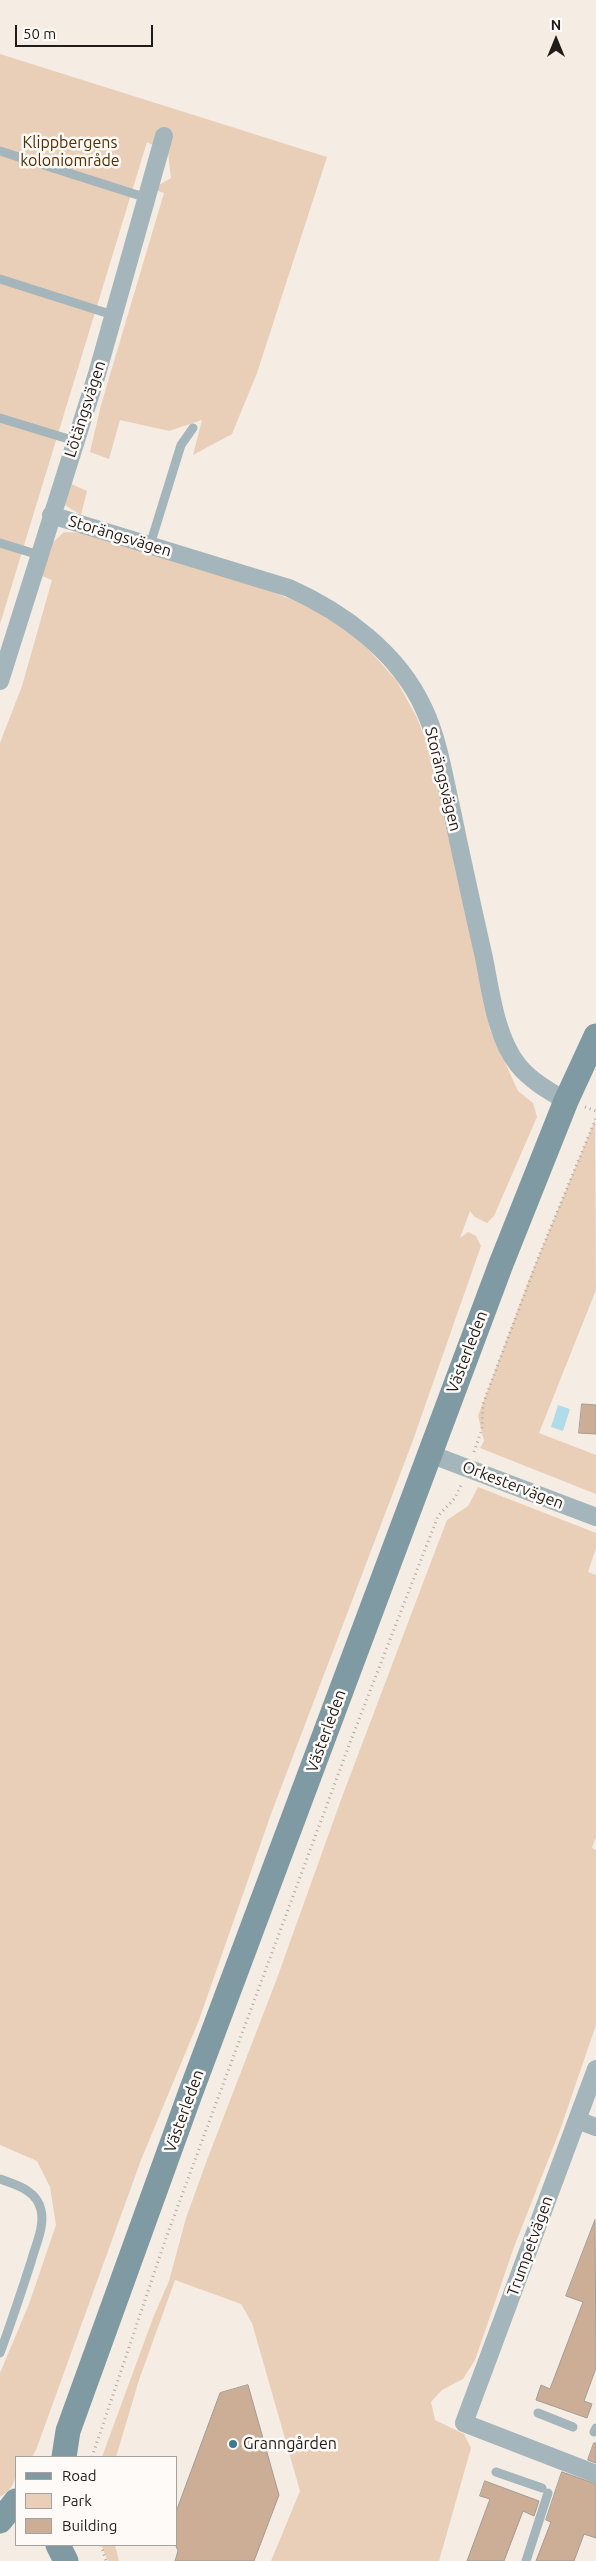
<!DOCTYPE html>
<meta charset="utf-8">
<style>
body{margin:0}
#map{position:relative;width:596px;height:2561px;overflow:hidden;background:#f5ece4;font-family:Ubuntu,sans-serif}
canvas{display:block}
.legend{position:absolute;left:15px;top:2456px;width:162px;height:90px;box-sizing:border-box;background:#fefaf7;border:1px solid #a5a19f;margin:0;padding:6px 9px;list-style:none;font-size:15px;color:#201c1a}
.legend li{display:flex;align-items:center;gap:10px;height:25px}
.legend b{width:25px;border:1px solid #a5a19f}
.north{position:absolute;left:531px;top:15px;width:50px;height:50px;-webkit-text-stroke:4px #fefaf7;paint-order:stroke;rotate:0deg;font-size:14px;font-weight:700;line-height:20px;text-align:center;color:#201c1a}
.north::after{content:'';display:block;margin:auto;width:18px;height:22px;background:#201c1a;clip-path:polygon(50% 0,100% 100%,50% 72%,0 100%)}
.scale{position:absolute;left:15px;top:25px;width:138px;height:22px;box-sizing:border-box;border:2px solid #201c1a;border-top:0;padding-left:6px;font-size:15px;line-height:18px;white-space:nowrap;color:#201c1a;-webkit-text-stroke:4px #fefaf7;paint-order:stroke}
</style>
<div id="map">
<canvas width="596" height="2561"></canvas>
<ul class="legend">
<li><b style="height:6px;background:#7f9aa3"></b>Road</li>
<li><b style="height:14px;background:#e9cfb8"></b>Park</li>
<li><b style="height:14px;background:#cbae95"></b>Building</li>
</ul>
<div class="north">N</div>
<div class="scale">50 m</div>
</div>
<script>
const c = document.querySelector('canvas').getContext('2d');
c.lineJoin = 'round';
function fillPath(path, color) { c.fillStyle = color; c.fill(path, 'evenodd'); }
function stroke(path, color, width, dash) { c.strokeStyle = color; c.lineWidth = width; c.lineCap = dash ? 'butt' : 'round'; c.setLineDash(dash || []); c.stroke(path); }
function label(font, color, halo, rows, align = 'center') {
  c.font = font + ' Ubuntu,sans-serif'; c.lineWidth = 5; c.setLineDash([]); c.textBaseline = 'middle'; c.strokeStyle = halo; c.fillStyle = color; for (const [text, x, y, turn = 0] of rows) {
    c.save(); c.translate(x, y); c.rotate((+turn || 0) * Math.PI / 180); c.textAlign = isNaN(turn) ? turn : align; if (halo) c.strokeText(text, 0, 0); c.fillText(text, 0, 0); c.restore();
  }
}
fillPath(new Path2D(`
 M0 54 327 157 257 373 232 434 193 455 202 420 169 431 120 420 109 459 90 452 101 405 164 193 152 189 171 178 168 153 147 142 0 624Z
 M69 483 87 491 81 515 65 505Z
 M64 532 82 533 247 582 316 609 362 642 397 681 417 718 434 761 490 1030 518 1091 533 1103 537 1117 494 1216 487 1223 475 1217 470 1211 460 1238 468 1232 476 1236 481 1246 412 1443 271 1814 199 2020 141 2160 36 2450 32 2457H16C16 2475 17 2487 0 2497V2373L29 2304 56 2225 50 2187 37 2161 0 2145V743L22 686 52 580 37 574 47 548Z
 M595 1120 596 1290 539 1433 596 1455V1494L480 1448 484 1441 478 1416 530 1277Z
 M478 1487 596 1533V1548L588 1572 596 1575V1837L592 1848 596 1850V2025L560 2130 514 2247 475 2360 463 2379 442 2390 431 2402 435 2420 464 2434 471 2448 439 2561H271L300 2491 252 2323 241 2304 175 2280 139 2380 116 2457H102L153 2318 169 2281 186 2218 207 2160 276 1981 342 1797 426 1575 447 1520 468 1506Z
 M101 2545H115L119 2561H108Z`), '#e9cfb8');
fillPath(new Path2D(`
 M558 1405 570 1409 563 1431 551 1427Z`), '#b0dbe8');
const building = new Path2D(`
 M582 1404 596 1405V1434L579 1433Z
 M595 2220 596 2368 584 2401 592 2404 587 2418 536 2400 541 2385 550 2389 583 2302 566 2296Z
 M248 2385 279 2495 254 2561H175L178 2551 176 2546V2512L220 2393Z
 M594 2443H596V2463L588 2460Z
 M562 2472 596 2484V2538L584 2534 574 2561H536L551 2522 546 2520Z
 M485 2481 539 2501 534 2516 523 2511 504 2561H467L490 2499 480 2496Z`);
fillPath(building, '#cbae95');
stroke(building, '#a49b94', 1);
stroke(new Path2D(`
 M585 1107 596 1111
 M474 1452 482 1429 483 1404 539 1256 596 1118
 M92 2457 166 2238 351 1740 438 1516 455 1498 462 1483
 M101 2545 106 2561`), '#b1aaa3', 3, [1, 4]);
stroke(new Path2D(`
 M0 151 147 198
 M0 279 113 315
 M0 418 75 441
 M0 543 39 555
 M150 545 181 445 193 428
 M0 2179C16 2185 37 2190 41 2210 45 2227 35 2246 31 2262 21 2293 11 2323 0 2353
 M538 2413 573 2427
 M594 2432 596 2428
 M496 2472 542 2488
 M526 2561 548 2493`), '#a4b6bc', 9);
stroke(new Path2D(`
 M51 515 289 588C343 612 399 653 424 709 439 741 444 777 452 811 462 860 473 909 484 958 491 993 496 1037 518 1065 531 1081 549 1091 566 1101
 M0 681 97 374 164 136
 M430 1454 596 1517
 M596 2069 464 2423 596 2474
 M577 2120 596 2127`), '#a4b6bc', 18);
stroke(new Path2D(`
 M64 2457 68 2431 190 2094 501 1264 566 1101 596 1036
 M0 2521 16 2501
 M58 2545 66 2561`), '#7f9aa3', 25);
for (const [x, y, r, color] of [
 [233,2444,5,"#3b7c8f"]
]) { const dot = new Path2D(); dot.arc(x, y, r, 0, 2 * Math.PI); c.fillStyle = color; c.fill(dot); stroke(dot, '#fefaf7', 2); }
label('16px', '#552e01', '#fefaf7', [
 ["Klippbergens",70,143],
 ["koloniområde",70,161]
]);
label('16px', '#201c1a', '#fefaf7', [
 ["Lötängsvägen",85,409,-72],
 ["Storängsvägen",120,536,17],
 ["Storängsvägen",443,779,76],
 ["Västerleden",467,1352,-69],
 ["Orkestervägen",513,1485,21],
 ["Västerleden",326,1731,-70],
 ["Västerleden",184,2111,-70],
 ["Trumpetvägen",530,2246,-70]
]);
label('16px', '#201c1a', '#fefaf7', [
 ["Granngården",243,2444]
], 'left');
</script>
